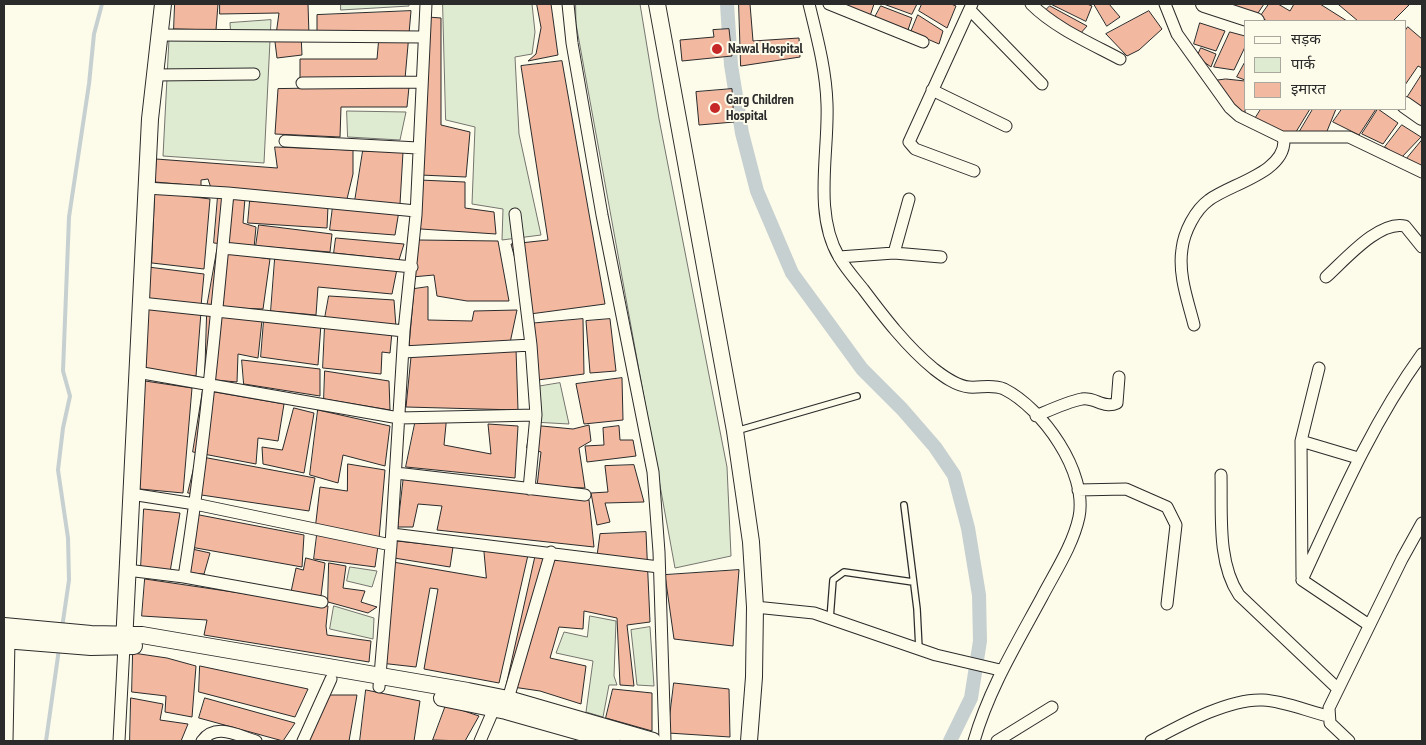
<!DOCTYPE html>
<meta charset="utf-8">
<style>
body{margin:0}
#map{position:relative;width:1426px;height:745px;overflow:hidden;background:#fdfbea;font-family:"PT Sans Narrow","Noto Sans Devanagari",sans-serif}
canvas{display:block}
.frame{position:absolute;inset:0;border:5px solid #2b2b2b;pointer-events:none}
.legend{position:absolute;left:1244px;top:20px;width:162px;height:90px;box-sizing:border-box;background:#fdfbea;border:1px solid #a9a89e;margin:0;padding:6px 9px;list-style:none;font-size:15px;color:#2b2b2b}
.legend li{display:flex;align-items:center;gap:10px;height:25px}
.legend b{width:25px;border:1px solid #a9a89e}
</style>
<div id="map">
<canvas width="1426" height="745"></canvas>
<div class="frame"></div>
<ul class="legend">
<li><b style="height:6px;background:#fdfbea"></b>सड़क</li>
<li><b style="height:14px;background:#deebd1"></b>पार्क</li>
<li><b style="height:14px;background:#f2b8a0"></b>इमारत</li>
</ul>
</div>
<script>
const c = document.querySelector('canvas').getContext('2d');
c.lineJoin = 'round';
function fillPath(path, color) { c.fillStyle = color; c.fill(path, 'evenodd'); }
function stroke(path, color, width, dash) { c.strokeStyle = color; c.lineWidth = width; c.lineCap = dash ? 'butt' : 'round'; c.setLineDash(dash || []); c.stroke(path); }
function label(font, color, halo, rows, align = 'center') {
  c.font = font + ' "PT Sans Narrow",sans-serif'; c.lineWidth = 4; c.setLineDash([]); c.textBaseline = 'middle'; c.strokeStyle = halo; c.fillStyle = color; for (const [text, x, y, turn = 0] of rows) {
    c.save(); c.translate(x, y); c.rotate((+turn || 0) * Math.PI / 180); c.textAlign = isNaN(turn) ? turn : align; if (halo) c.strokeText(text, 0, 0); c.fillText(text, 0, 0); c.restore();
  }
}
const green = new Path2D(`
 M341 4H409V6L341 10Z
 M443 4H532L535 32 532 54 515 57 519 134 541 235 502 240 503 209 472 204 475 127 446 120Z
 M576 4H640L659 119 727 467 731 556 675 568 576 24Z
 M271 20 264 163 163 156 169 39 231 38 230 23Z
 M347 111 406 112 400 140 348 137Z
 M560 383 569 424 533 422 530 388Z
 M350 567 377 571 372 587 347 581Z
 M334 606 374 618 373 639 330 629Z
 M590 616 616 621 614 676 617 685H609L603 717 586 712 593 661 556 653 564 632 587 637Z
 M650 627 654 686 637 685 631 630Z`);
fillPath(green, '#deebd1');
stroke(green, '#74746e', 1);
stroke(new Path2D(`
 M62 628 69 580 68 538 58 470 63 428 70 396 63 371 69 217 89 84 94 34 102 4
 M46 741 59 649`), '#c7d0d0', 4);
stroke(new Path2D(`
 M727 4 731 65 742 133 757 191 792 273 862 369 902 409 935 447 954 475 968 528 979 595 980 641 971 698 950 741`), '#c7d0d0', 14);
const building = new Path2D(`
 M175 4H218L216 30 174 29Z
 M220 4H308L309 36 301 34 302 55 277 58 275 42 279 13 220 14Z
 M537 4H551L558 55 528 61 536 54 541 28Z
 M739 4H750L753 41 799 38 800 57 741 66Z
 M829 4H874L869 19Z
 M884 4H917L912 14Z
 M922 4H951L956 6 947 28 919 11Z
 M1051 4H1087L1092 6 1086 21Z
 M1094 4H1109L1120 17 1107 26Z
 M1218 4H1264L1256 16Z
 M1269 4H1278L1290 11 1294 4H1320L1347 21H1267L1260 17Z
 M1341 4H1405L1409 5 1393 21H1358L1339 5Z
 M881 6 912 18 907 33 874 19Z
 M1050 6 1087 26 1080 34 1042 14Z
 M411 11 405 79 300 78V59H377L379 36 317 33V15Z
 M1149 11 1162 29 1139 50 1127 56 1106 34Z
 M918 15 943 31 939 44 911 32Z
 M428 17 441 18V125L470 132 466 177 420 175Z
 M1200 23 1225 31 1216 51 1194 44Z
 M1408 27 1422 39V68L1418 66 1405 85V31Z
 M729 29 732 56 682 61 680 40 714 37 713 30Z
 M1230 32 1245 36V47L1234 70 1214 67Z
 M1201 48 1216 54 1211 67 1197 57Z
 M562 61 605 304 530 314 511 244 548 240 521 66Z
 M1245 62V80L1237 77Z
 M1422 74V114L1405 101Z
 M1226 79 1245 81V115L1231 114 1213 81Z
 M409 87 407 107H341L340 137 275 134 278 89Z
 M732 89 734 122 699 125 696 92Z
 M1261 109H1310L1291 140 1253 122Z
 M1313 109H1336L1323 141 1300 131Z
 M1342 109H1376L1359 135 1333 122Z
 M1378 109 1398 123 1383 144 1362 134Z
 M1402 125 1421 137 1401 158 1385 147Z
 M1422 140V169L1404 162Z
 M275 147 353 150V174L347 199 211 188 208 179 201 180V186L155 182 156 159 277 168Z
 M363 151 403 152 400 204 355 201Z
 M419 180 465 182V208L494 212 496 234 421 229Z
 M155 192 210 199 204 269 152 263Z
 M218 196 245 198 243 223 256 227 254 248 214 243Z
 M250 201 328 206 327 228 248 223Z
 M333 206 399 211 395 235 330 230Z
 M259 225 332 234 330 252 256 246Z
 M336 238 404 244 399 260 334 253Z
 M418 240 498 241 509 301H467L437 296 434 275 412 277Z
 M217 251 270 259 263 309 207 307Z
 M275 259 397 269 392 294 318 287 316 315 271 311Z
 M148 267 204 274 201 306 147 299Z
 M428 287V320L472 321 474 311 517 310 510 343 409 346 414 289Z
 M329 296 394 300 396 327 325 318Z
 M145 306 201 312 196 376 140 369Z
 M207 314 262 320 258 358 238 354 237 382 205 379Z
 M583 319 584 374 530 381 527 324Z
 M610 319 616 371 590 373 586 321Z
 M264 320 321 324 318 365 261 357Z
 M325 325 392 332 390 353 382 352 381 374 323 368Z
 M516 349 518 410 406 407 411 357Z
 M242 360 320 369V396L244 384Z
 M325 371 389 381 390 410 324 399Z
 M622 378 623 420 584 424 576 384Z
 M145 381 192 388 183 493 140 489Z
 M203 390 284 404 278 441 258 438 256 464 193 452Z
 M294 408 314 413 304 473 263 464 262 447 282 450Z
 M318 410 390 426 385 466 343 455 338 483 310 475Z
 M417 414H447L444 445 491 454 488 424 518 426 515 478 406 467Z
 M531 425 573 429 589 425 591 441 579 448 585 488 537 486 541 452 527 448Z
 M619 426 620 440H633L636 456 587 462 585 446 604 445 603 428Z
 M197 456 315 478 309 511 188 493Z
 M348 464 385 470 379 539 315 530 320 487 347 491Z
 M634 465 644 502 605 503 610 522 597 525 591 493 608 492 605 466Z
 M404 475 589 500 594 547 437 530 442 506 418 504 413 527H398Z
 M144 509 180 513 170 572 141 567Z
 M189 513 304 535 302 567 185 546Z
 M646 532 650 622 627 625 634 686 620 685 617 618 584 611 583 629 559 627 550 658 586 666 581 704 540 691 506 686 535 556 596 563 600 534Z
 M317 535 378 546 375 567 314 559Z
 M397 541 453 547 450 567 394 558Z
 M484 548 528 555 499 683 424 669 438 589 430 588 416 667 380 663 387 561 486 578Z
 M192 549 210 553 204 574 188 573Z
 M306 558 325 563 321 596 291 592 296 568 303 570Z
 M329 563 346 566 343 588 365 591 361 602 377 607 368 613 328 602Z
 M739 570 733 646 674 639 665 575Z
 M145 579 328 606 326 626 327 635 371 641 369 662 204 635 207 620 142 616Z
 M133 653 167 658 196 666 192 717 165 712 166 696 132 692Z
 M200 666 308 689 295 717 199 692Z
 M674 683 729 689 730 737 668 733Z
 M613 689 652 693V731L606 718Z
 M366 690 420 701 414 741H360Z
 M319 695H357L349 741H303Z
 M131 698 163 704 160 720 188 724 181 741H130Z
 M205 698 295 723 283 741 199 718Z
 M446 705 479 716 465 741 433 740Z`);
fillPath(building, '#f2b8a0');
stroke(building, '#2b2b2b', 1);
const lane = new Path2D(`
 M736 431 857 396
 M904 505 917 609 919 649
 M830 619 833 580 844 572 913 582`);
const street = new Path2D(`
 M568 4 572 43 602 215 653 472 659 552 665 741
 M809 4C817 37 826 70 827 104 829 152 813 213 839 257 846 269 855 279 863 289 884 317 906 346 934 369 943 376 956 386 969 387 981 388 992 384 1004 389 1042 408 1088 472 1079 517 1073 545 1055 572 1042 597 1016 645 989 689 974 741
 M829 4 923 42
 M972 4 909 142 915 149 974 171
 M1031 4C1055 28 1090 43 1120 59
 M1165 4 1177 34 1230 108 1239 116 1282 137 1284 141C1284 173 1230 184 1209 200 1195 210 1184 232 1182 249 1178 275 1188 301 1194 325
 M970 10 1042 84
 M159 35 423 37
 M154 75 254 74
 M302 83 421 82
 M932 90 1006 126
 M1282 137H1349L1422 172
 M285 141 418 148
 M146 188 228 193 416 211
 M515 214 531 345 536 415 529 489
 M223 248 412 267
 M894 253 909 199
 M839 257 894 253 941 257
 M1326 277C1345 260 1379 220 1405 226L1422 247
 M141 303 404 331
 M403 352 531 345
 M137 372 399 418 536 415
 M1036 416C1050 410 1067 402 1082 399 1095 397 1104 409 1117 403L1119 377
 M1301 441 1358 458
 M396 473 585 495
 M1221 475C1222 514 1217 562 1239 595L1337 688
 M1078 490 1126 489 1167 507 1176 525 1167 604
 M131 494 195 504 391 545
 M392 534 659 567
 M127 570 184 577 322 602
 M184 577C204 450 216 321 228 193
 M1302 577 1301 441 1319 368
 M755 607 814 613 936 655 1000 670
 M1369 625 1302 580C1338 502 1372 423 1422 354
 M379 687 391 545 404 331 416 215 426 4
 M508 699 551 552
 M7 741 9 640
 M119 741 124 646
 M202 741C216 722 238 736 256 741
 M303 741 331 679
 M480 741 496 704
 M997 741 1052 707
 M1151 741C1181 725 1229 698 1263 700 1284 701 1307 711 1328 716
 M1349 741 1330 723 1329 708 1402 559 1422 523`);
const secondary = new Path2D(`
 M657 4 735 431 751 542 755 607 754 677 749 741
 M1204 4 1256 21
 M1405 105 1422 117
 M4 626 91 634 142 635 468 691 508 699 653 741
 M4 640 91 647 134 646
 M124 643 150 119 163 4
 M442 698 506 711 612 741`);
stroke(lane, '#2b2b2b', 8);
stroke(street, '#2b2b2b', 13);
stroke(secondary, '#2b2b2b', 18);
stroke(lane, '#fdfbea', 5.5);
stroke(street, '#fdfbea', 11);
stroke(secondary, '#fdfbea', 16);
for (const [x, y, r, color] of [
 [717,49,6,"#c62828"],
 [715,108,6,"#c62828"]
]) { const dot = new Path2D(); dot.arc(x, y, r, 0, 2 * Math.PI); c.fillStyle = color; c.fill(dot); stroke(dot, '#fdfbea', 2); }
label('bold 14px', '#2b2b2b', '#fdfbea', [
 ["Nawal Hospital",728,49],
 ["Garg Children",726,100],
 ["Hospital",726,116]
], 'left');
</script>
